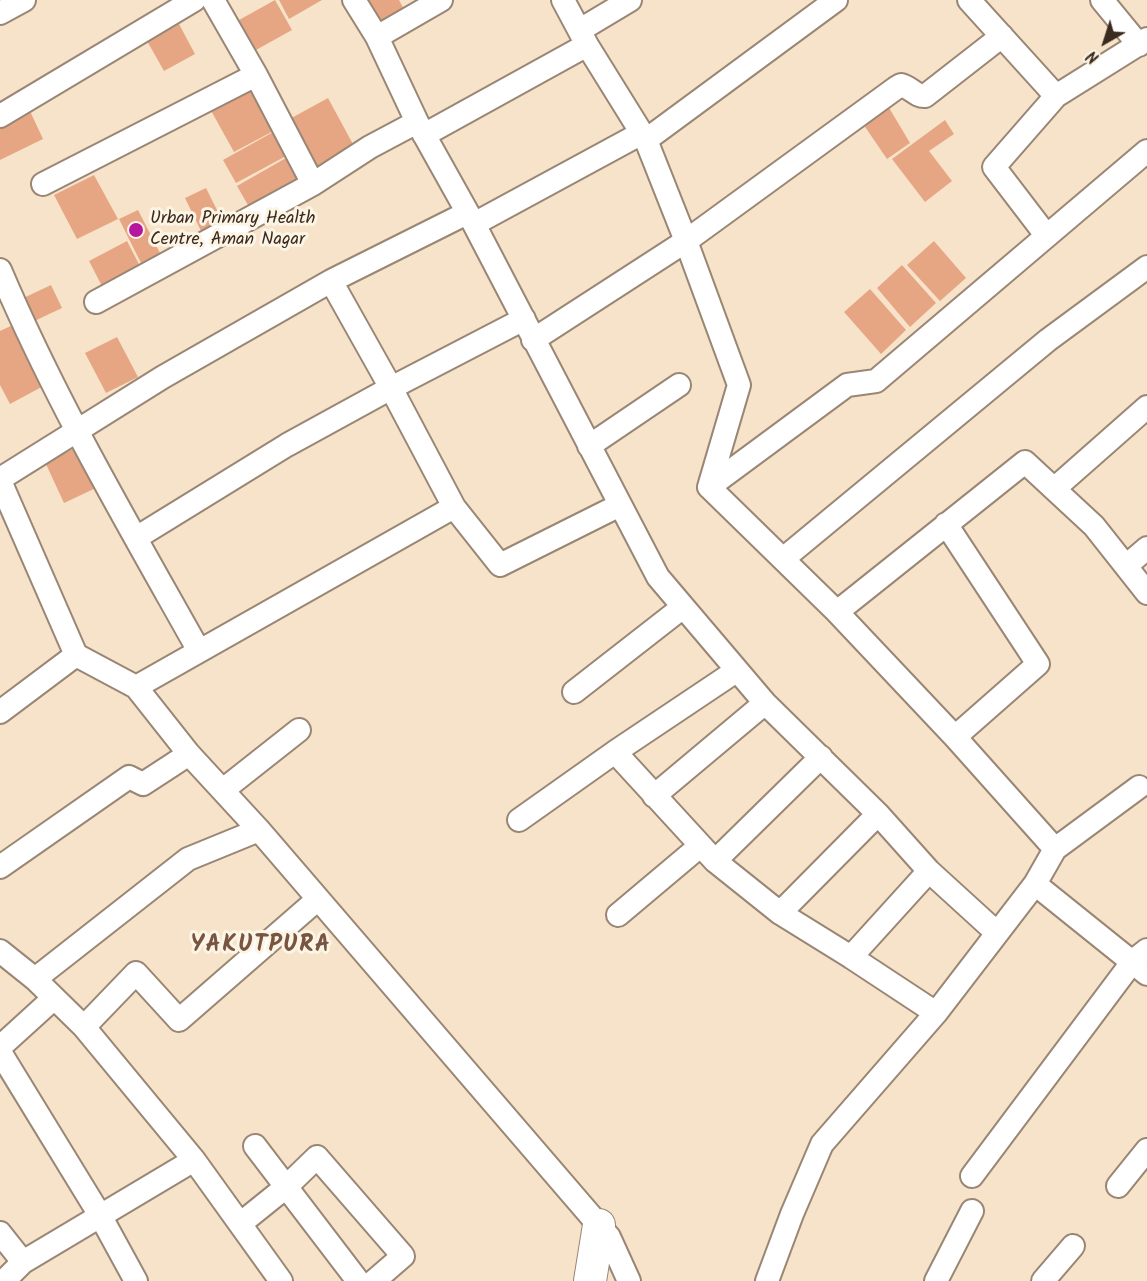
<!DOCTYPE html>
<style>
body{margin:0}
#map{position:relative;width:1147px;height:1281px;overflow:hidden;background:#f7e3ca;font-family:Kalam,sans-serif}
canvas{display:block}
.north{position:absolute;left:1075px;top:12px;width:60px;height:60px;-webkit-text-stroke:4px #fcf5e5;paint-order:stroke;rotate:219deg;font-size:16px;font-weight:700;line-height:24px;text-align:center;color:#3b2a1e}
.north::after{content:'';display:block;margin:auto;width:21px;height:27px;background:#3b2a1e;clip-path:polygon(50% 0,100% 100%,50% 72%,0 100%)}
</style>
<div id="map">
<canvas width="1147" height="1281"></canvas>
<div class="north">N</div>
</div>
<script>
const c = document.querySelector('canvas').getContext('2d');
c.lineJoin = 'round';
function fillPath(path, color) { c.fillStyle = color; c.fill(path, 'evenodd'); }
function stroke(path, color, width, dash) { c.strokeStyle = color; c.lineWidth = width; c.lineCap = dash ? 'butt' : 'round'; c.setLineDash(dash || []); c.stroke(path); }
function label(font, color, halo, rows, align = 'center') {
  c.font = font + ' Kalam,sans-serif'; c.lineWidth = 6; c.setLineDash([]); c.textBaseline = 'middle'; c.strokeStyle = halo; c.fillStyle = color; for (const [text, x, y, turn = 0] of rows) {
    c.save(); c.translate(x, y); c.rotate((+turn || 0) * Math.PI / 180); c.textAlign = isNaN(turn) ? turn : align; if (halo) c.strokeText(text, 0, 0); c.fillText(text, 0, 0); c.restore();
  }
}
fillPath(new Path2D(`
 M275 0 292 30 256 50 239 20Z
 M279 0H322L289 19Z
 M366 0H399L406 13 380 27Z
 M179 24 195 54 164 71 147 41Z
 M253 83 277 129 234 152 209 107Z
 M328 98 354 146 311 169 286 121Z
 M885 101 910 143 887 159 859 118Z
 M29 109 43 139 0 160V123Z
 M945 120 954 134 929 151 952 181 925 202 892 159Z
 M275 131 288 155 236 183 223 160Z
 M286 158 301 184 252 212 237 186Z
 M94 175 118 219 77 239 54 195Z
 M206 188 224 224 203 235 185 198Z
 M138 210 163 259 144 269 119 219Z
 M127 241 142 270 104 290 89 261Z
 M934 241 966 278 940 301 907 265Z
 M902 265 936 303 910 327 877 288Z
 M51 285 62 308 26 325 15 302Z
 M870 289 906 330 881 354 844 312Z
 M17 323 49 383 10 404 0 385V331Z
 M117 337 138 377 106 393 85 353Z
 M80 446 98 487 64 503 45 462Z`), '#e7a683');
const street = new Path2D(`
 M213 0 256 75 313 184
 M354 0 377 37 417 122 474 224 658 577 765 703 878 814 929 871 997 933
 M563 0 587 45 646 140 686 241 739 385 709 487 837 612 955 737 1055 849 1035 884 1147 974
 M969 0 1056 96
 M1102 0 1139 45
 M0 13 24 0
 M580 30 630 0
 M377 37 441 0
 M0 116 194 0
 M424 135 587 45
 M646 140 836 0
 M43 184 256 75
 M474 224 640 134
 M1046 235 994 167 1056 96 1147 39
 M0 270C56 402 129 526 199 651
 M331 281 391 388 454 507 500 565 620 505
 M96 302 313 184 370 147 417 122
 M533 340 686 241 896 88 901 85C910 87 917 97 925 96L1002 36
 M589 446 679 385
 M0 479 163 377 331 281 467 213
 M0 481 76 655 136 687 189 754 259 830 609 1237 629 1281
 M709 487 847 385 876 381 1147 151
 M1054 489 1147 407
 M946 524 1038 664 955 737
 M136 538 287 445 391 388 524 319
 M783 559 1048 340 1147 267
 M1126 566 1147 548
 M837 612 1025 462 1094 526 1147 593
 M136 687 454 507
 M574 692 683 607
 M0 712 76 655
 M615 752 715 861 780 913 851 957 936 1013
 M223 790 299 730
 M654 796 765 703
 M519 820 615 752 736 671
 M1055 849 1139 787
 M715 861 821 757
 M0 867 129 777 143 784 189 754
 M780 913 878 814
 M618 915 700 846
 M0 951 35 979 84 1027 194 1160 281 1281
 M851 957 929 871
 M35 979 188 859 259 830
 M84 1027 136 973 179 1020 318 899
 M0 1047 54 998
 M0 1052 101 1217 136 1281
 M255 1146 358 1281
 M972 1176 1133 961 1147 950
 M1118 1186 1147 1150
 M240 1224 286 1187 317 1157 403 1256 374 1281
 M0 1233 23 1262
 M4 1281 23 1262 194 1160
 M767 1281 792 1214 822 1144 936 1013 1035 884
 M936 1281 972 1211
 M1043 1281 1073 1246`);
const secondary = new Path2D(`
 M590 1281 599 1225`);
stroke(street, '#998674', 26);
stroke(secondary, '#998674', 34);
stroke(street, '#fff', 22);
stroke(secondary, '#fff', 32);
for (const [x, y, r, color] of [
 [136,230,8,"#b5179e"]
]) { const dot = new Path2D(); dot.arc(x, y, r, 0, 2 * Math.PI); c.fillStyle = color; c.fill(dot); stroke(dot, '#fcf5e5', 2); }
label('18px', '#3b2a1e', '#fcf5e5', [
 ["Urban Primary Health",150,220],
 ["Centre, Aman Nagar",150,241]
], 'left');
c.letterSpacing = '1.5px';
label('bold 24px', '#775541', '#fcf5e5', [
 ["YAKUTPURA",261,947]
]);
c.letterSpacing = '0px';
</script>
